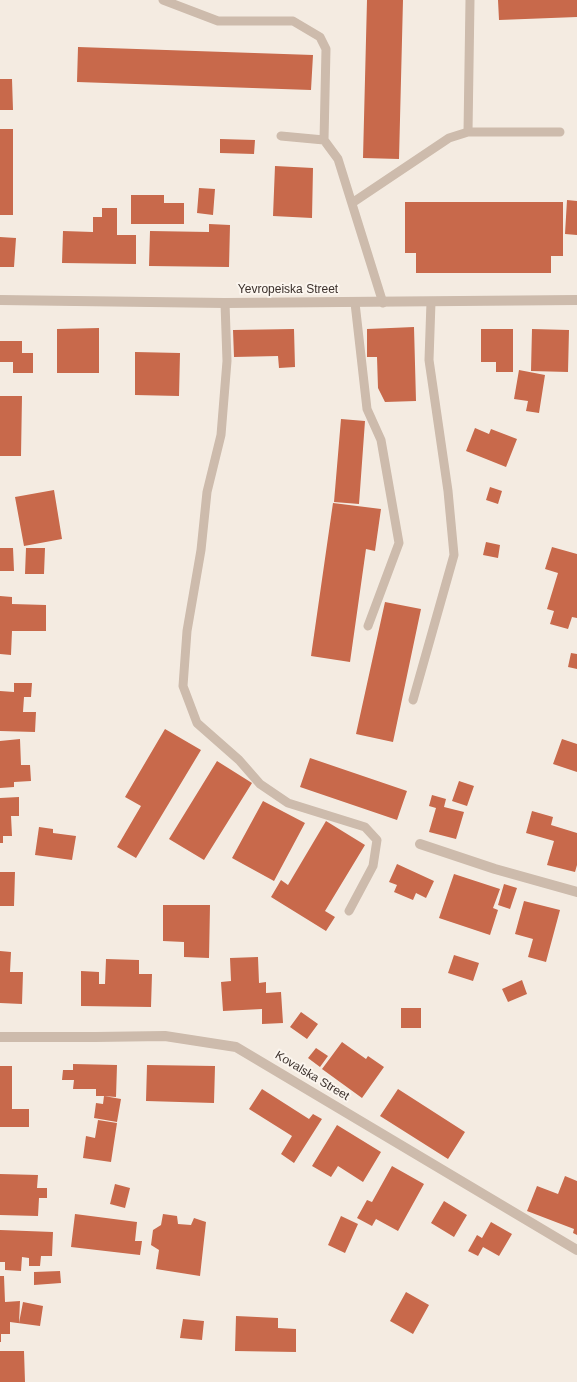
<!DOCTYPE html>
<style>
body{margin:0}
canvas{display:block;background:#f4ebe1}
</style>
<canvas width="577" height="1382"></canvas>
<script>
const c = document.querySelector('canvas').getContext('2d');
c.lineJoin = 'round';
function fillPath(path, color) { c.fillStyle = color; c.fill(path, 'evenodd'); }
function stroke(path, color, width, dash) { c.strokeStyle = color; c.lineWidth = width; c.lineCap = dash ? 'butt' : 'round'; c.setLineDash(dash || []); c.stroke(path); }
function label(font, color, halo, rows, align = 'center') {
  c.font = font + ' Helvetica,sans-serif'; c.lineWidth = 4; c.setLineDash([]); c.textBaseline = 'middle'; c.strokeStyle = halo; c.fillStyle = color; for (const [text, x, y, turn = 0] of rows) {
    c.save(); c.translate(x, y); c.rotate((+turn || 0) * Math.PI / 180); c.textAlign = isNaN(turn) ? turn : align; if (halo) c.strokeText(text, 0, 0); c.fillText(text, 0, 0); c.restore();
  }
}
fillPath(new Path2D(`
 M367 0H403L399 159 363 158Z
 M498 0H577V17L499 20Z
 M78 47 313 55 311 90 77 82Z
 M0 79H12L13 110H0Z
 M0 129H13V215H0Z
 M220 139 255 140 254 154 220 153Z
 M275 166 313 168 312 218 273 216Z
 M199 188 215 189 213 215 197 213Z
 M131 195H164V203H184V224H131Z
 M567 200 577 201V235L565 234Z
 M405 202H563V256H551V273H416V253H405Z
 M102 208H117V235H136V264L62 263 63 231 93 232V217H102Z
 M209 224 230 225 229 267 149 266 150 231 209 232Z
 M0 237 16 238 14 267H0Z
 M414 327 416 401 385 402 378 388 377 357H367V329Z
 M99 328V373H57V329Z
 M294 329 295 367 279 368 278 356 234 357 233 330Z
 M481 329H513V372H496V362H481Z
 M532 329 569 330 568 372 531 371Z
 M0 341H22V353H33V373H13V362H0Z
 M135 352 180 353 179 396 135 395Z
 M519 370 545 375 539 413 526 411 528 401 514 399Z
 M0 396H22L21 456H0Z
 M341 419 365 421 359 504 334 502Z
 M475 428 489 434 491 429 517 439 506 467 466 451Z
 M490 487 502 491 498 504 486 500Z
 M54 490 62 539 24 546 15 497Z
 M333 503 381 509 375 551 366 549 350 662 311 656Z
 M486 542 500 545 498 558 483 555Z
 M552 547 577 554V618L572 617 568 629 550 624 554 611 547 609 558 573 545 569Z
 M0 548H13L14 571H0Z
 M26 548H45L44 574H25Z
 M0 596 12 597V604L46 605V631H12L11 655 0 654Z
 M385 602 421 609 393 742 356 734Z
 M571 653 577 654V669L568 667Z
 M14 683H32L31 697H24L23 712H36L35 732 0 731V691L14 692Z
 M165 729 201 750 136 858 117 847 141 806 125 797Z
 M20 739 21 765H30L31 781 14 782V787L0 788V741Z
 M562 739 577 744V772L553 764Z
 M310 758 407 791 397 820 300 787Z
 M217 761 252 783 204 860 169 839Z
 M459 781 474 786 467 806 452 801Z
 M432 795 446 799 444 807 464 812 456 839 429 832 436 808 429 806Z
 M19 797V816H11L12 836H3V843H0V798Z
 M263 801 305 823 274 881 232 858Z
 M532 811 553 817 551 825 577 833V865L575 872 547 865 554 841 526 833Z
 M326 821 365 845 325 911 335 917 326 931 271 897 281 880 288 885Z
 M39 827 53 829V833L76 836 72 860 35 855Z
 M397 864 434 881 426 898 416 893 413 900 394 892 397 885 389 882Z
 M0 872H15L14 906H0Z
 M454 874 500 889 493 908 498 910 490 935 439 918Z
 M504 884 517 888 510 909 498 905Z
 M524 901 560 910 546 962 528 957 533 939 515 934Z
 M163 905H210L209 958 184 957V942L163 941Z
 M0 951 11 952 10 972H23L22 1004 0 1003Z
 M454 955 479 963 473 981 448 973Z
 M258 957 259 983 266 982V993L281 992 283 1023 262 1024V1009L223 1011 221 982 231 981 230 958Z
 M106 959 139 960V974H152L151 1007 81 1006V971L99 972V984H105Z
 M522 980 527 994 508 1002 502 989Z
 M401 1008H421V1028H401Z
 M301 1012 318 1024 307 1039 290 1027Z
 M342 1042 366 1059 368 1056 384 1067 362 1098 322 1069Z
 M316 1048 328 1056 320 1067 308 1058Z
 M73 1064 117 1065 116 1097 104 1096 121 1099 117 1122 94 1118 96 1103 103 1104 104 1096H96V1089H73L74 1080H62L63 1070H73Z
 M147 1065 215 1066 214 1103 146 1101Z
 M0 1066H12V1109H29V1127H0Z
 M262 1089 309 1119 313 1114 322 1119 294 1163 281 1154 292 1136 249 1109Z
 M398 1089 465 1132 448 1159 380 1116Z
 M98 1120 117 1123 111 1162 83 1158 86 1136 95 1138Z
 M337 1125 381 1152 363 1182 338 1166 331 1177 312 1166Z
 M392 1166 424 1184 398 1231 376 1219 372 1226 357 1218 367 1200 372 1202Z
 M0 1174 38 1175 37 1188H47V1198H39L38 1216 0 1215Z
 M565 1176 577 1181V1235L573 1233 574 1229 527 1211 537 1186 558 1194Z
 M115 1184 130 1188 125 1208 110 1204Z
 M444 1201 467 1215 454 1237 431 1223Z
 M75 1214 137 1222 135 1241H142L140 1255 71 1247Z
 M163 1214 177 1216 178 1224 191 1225 194 1218 206 1222 200 1276 156 1269 159 1250 151 1245 153 1230 161 1225Z
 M341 1216 358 1224 345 1253 328 1245Z
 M491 1222 512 1234 499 1256 483 1247 478 1256 468 1251 477 1235 482 1238Z
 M0 1230 53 1232 52 1256H41L40 1266H29V1258L22 1257 21 1271 5 1270V1262H0Z
 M60 1271 61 1283 34 1285V1272Z
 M0 1276H4L5 1302 20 1301 19 1323 23 1302 43 1306 40 1326 10 1322V1334H1V1342H0Z
 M406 1292 429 1305 413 1334 390 1321Z
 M236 1316 278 1318V1328L296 1329V1352L235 1351Z
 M183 1319 204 1321 202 1340 180 1338Z
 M0 1351H24L25 1382H0Z`), '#c8694b');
stroke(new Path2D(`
 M163 0 218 21H293L320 37 326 49 324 140
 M468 132 470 0
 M281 136 324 140 338 159 383 303
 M352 203 449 138 468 132H560
 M225 303 227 361 221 435 207 492 201 550 187 631 183 686 197 723 239 760 260 784 288 803 365 827 377 840 373 866 349 911
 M355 303 367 409 381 440 399 543 368 626
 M413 700 454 555 448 491 429 360 431 302`), '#cdbbac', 9);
stroke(new Path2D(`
 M0 300 225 303 577 300
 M420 844 495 869 577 892
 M0 1037H95L165 1036 236 1047 577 1250`), '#cdbbac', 10);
label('12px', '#3b302b', '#fbf5ee', [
 ["Yevropeiska Street",288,290],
 ["Kovalska Street",312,1076,31]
]);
</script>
